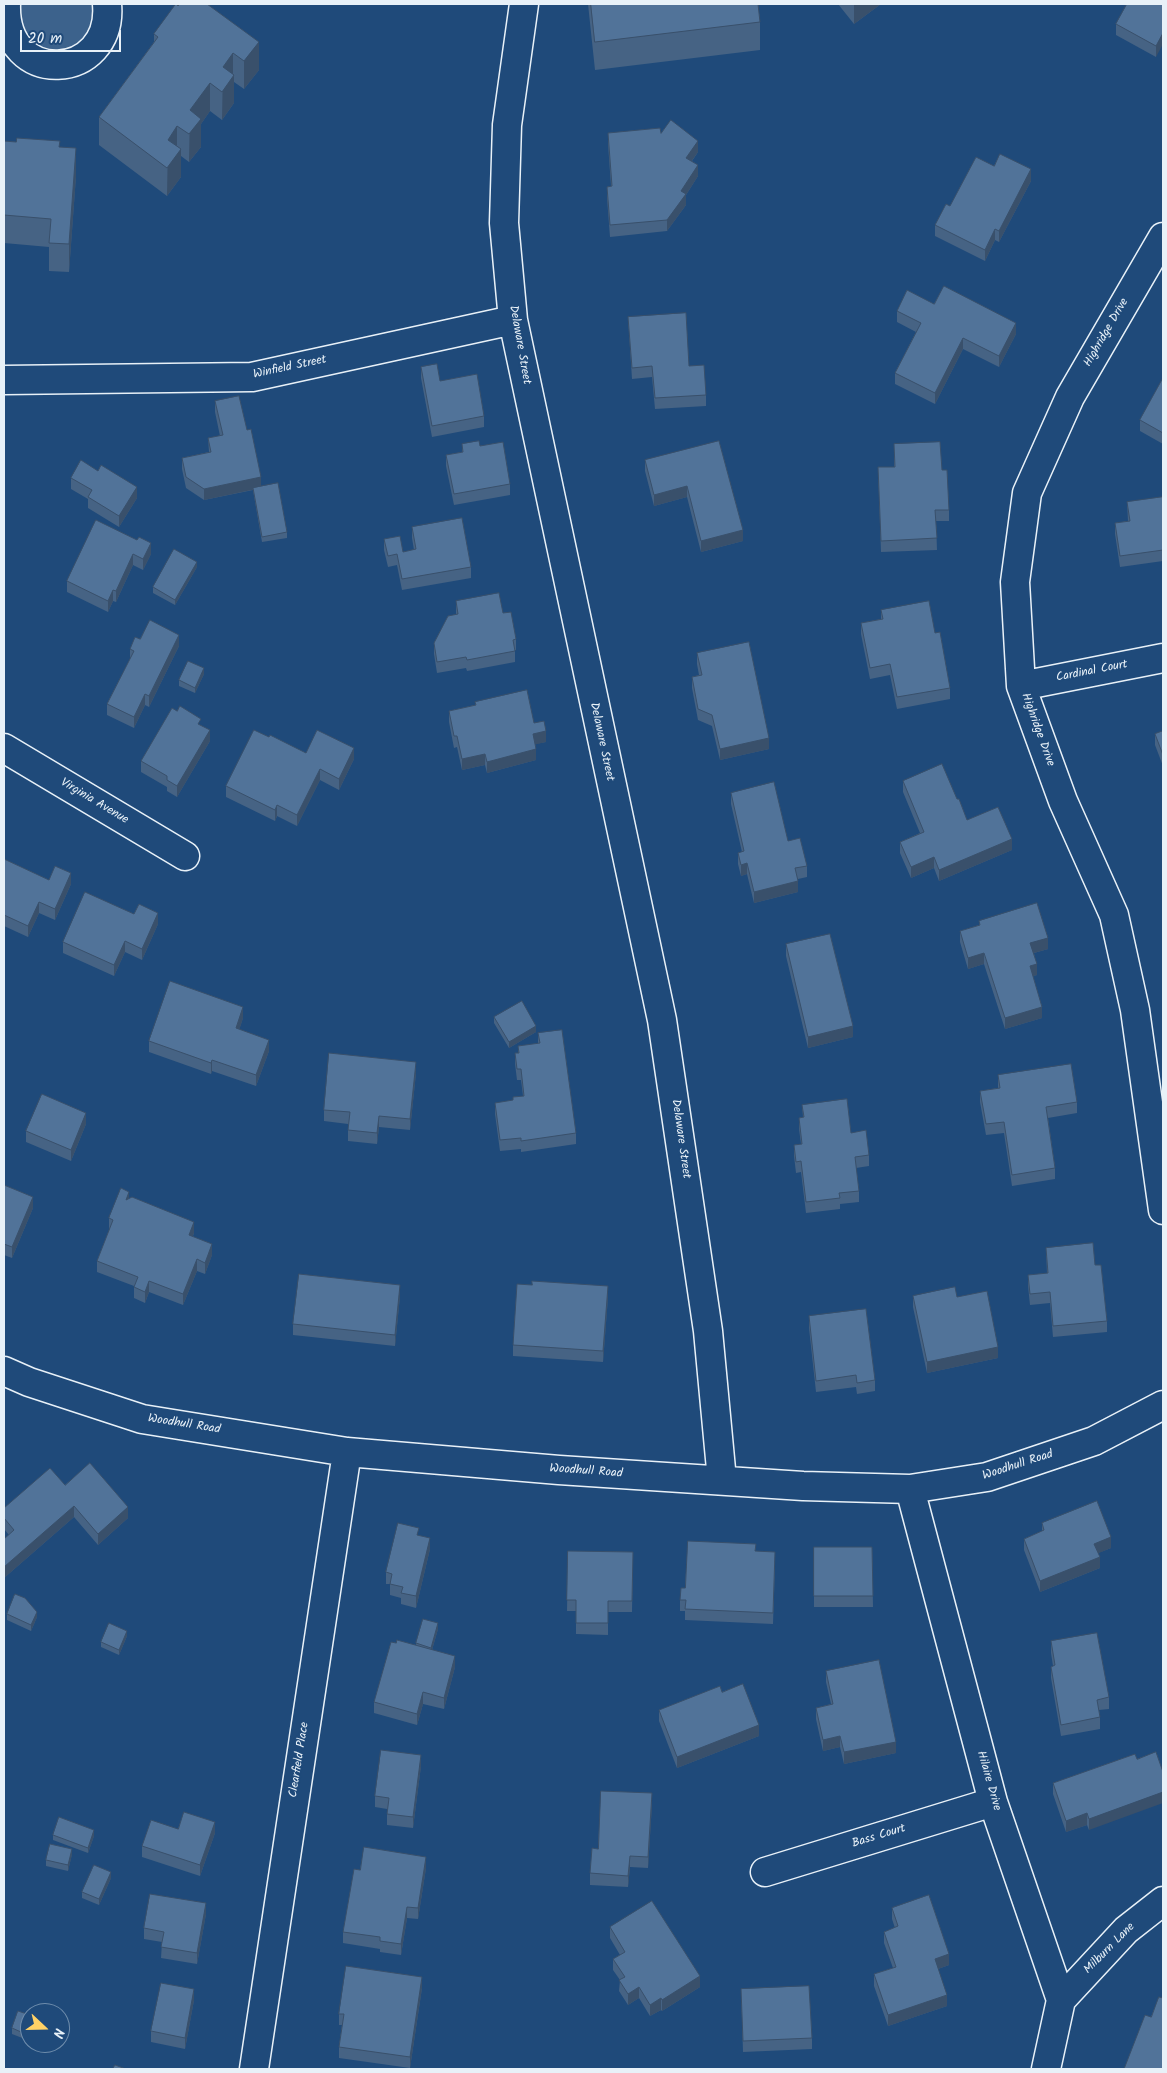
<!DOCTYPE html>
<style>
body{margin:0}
#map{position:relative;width:1167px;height:2073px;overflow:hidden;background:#1f4a7a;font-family:Kalam,sans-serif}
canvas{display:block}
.frame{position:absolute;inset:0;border:5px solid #e8f1f8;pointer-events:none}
.north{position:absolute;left:20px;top:2003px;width:50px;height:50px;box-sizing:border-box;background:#1f4a7a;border:1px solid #6f8dac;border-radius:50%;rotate:111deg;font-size:14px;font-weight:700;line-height:20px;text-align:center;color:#e8f1f8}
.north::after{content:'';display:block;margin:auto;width:18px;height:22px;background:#ffd166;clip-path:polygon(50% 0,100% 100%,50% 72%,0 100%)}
.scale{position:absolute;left:20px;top:30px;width:101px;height:22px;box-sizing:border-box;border:2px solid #e8f1f8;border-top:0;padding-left:6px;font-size:15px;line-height:18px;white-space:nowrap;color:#e8f1f8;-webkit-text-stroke:4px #1f4a7a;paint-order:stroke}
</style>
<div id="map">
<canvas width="1167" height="2073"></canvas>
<div class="frame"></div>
<div class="north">N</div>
<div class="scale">20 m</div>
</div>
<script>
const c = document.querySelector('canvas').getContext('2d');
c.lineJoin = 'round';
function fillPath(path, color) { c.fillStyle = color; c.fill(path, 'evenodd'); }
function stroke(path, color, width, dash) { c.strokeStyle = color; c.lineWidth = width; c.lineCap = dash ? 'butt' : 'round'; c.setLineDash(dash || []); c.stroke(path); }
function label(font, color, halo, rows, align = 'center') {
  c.font = font + ' Kalam,sans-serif'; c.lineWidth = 4; c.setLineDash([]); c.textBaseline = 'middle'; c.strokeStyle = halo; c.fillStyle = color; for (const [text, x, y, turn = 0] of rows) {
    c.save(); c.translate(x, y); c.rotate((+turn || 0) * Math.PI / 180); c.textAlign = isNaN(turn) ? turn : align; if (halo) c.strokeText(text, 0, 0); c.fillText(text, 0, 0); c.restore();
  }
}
fillPath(new Path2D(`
 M21 4H95C94 10 96 21 93 27 75 70 13 52 21 4Z`), '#3c628c');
const minor = new Path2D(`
 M6 4C3 89 114 81 107 4
 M524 4 507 125 504 223 513 320 662 1020 708 1331 722 1480
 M1163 237 1070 397 1027 493 1015 582 1021 686 1063 801 1114 915 1135 1010 1163 1210
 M4 380 252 377 513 320
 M1021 686 1163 658
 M4 748 185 856
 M4 1371 29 1382 142 1419 347 1452 559 1470 803 1486 910 1489 987 1477 1094 1441 1163 1405
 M910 1489 993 1802 1061 2000 1046 2069
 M765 1872 993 1802
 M1061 2000 1126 1930 1163 1901
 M254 2069 347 1452`);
stroke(minor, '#e8f1f8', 31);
stroke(minor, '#1f4a7a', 28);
fillPath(new Path2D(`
 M176 4 259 70 244 89 234 82V103L222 120 210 111 201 124V147L189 162 181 156V177L167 196 99 145V117L154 42V34Z
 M588 4H758L760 22V50L595 70Z
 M838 4H881L854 24Z
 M1163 4 1156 57 1116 35V24Z
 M608 133H661L698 152 692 161 698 176 686 195V205L667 231 610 237 607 198V187L611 186 608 144Z
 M4 141 60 147 76 176 69 272 49 271V247L4 243Z
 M994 166 1031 181 999 242 995 240 985 261 935 236V225L950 206Z
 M934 304 1016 334 999 367 963 349 935 404 895 384V373L916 332 897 322V311Z
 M628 317 689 366 706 395V406L655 409 652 377 632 379Z
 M421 367 484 416V427L432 437 421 378Z
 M1163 378V444L1140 431V420Z
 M215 401 247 430 261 486 287 532V538L262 542 253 490 204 500 186 488 182 469V458L209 452 208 438 220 436 215 412Z
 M719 441 743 541 701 552 687 497 654 506 645 471V460Z
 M462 444 480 446 510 484V495L454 505 446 466V455L462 452Z
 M894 444 942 470 949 510V521H936L937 550 881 552 878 467H894Z
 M71 478 137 498 119 527 88 508V499L71 489Z
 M1163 497V561L1120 567 1115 534V523L1128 521 1127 502Z
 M96 520 151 554 143 570 133 565 116 602 113 601 108 612 67 592V581Z
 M412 527 471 567V578L402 590 397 565 388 567 384 550V539L403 552 414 550 412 538Z
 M197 567 175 605 153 593V587Z
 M456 601 503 613 516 639V650H515V662L467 671 466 668 437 673 434 654V643L456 614Z
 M881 610 935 633 950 688V699L897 709 890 675 870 679 861 634V623L881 619Z
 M140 639 179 646 149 707 145 705 134 728 107 715V704L130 659V649Z
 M697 653 769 749 720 760 712 726 698 720 692 688V677L699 675 697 664Z
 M204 674 195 693 179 686V680Z
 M475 702 534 723 546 742 535 744 536 760 487 773 485 765 462 770 457 747 454 748 449 722V711L475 705Z
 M201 725 210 741 177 797 167 791V787L141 772V761Z
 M1163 731V766L1155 745V734Z
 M269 737 306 753 354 759 339 790 320 780 297 826 277 816 275 821 226 797V786Z
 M903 781 957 799 967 820 1012 850 939 881 934 868 911 878 900 853V842L920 833 903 792Z
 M731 793 788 841 807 866V877L798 879V892L754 903 747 874 741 876 738 864V853L742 852 731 804Z
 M4 859 49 880 71 884 55 920 39 913 28 937 4 926Z
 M979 921 1048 949 1034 953 1037 975 1033 976 1042 1018 1005 1029 984 964 968 969 960 942V931L979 925Z
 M158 924 142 960 125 952 114 976 63 953V942Z
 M786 944 853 1037 808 1048 786 956Z
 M494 1017 536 1032 509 1048 494 1023Z
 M243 1018 239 1030 269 1051 256 1086 212 1071 211 1074 149 1052V1041Z
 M538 1033 576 1133V1144L521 1152V1149L500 1151 495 1114V1103L513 1101V1097L523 1096 521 1080H517L515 1064V1053H518V1046L538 1044Z
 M416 1073 410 1130 379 1127 377 1144 348 1141V1124L324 1121V1110Z
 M998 1075 1077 1102V1113L1048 1118 1055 1168V1179L1012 1186 1004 1133 986 1135 980 1102V1091L998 1088Z
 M802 1105 851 1133 869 1155V1166L856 1168 859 1191V1202L840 1204V1209L806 1213 801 1172 796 1173 794 1156V1145L801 1144 799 1129V1118L803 1117Z
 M86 1124 71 1161 26 1142V1131Z
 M4 1185 33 1208 12 1258 4 1255Z
 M129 1199 194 1233 193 1236 212 1255 205 1274 197 1271 183 1305 149 1292 145 1303 134 1298V1286L97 1272V1261L110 1229H109V1218Z
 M1046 1248 1095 1265 1107 1321V1332L1053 1337 1050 1303 1030 1305 1028 1286V1275L1047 1274Z
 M532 1285 608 1297 603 1362 513 1356V1345Z
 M400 1296 395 1346 293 1335V1324Z
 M913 1296 998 1358 927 1373 913 1307Z
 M809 1316 875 1380V1391L857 1394 856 1387 816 1392 809 1328Z
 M65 1485 128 1518 98 1545 74 1517 4 1578V1539L9 1535 4 1529V1508Z
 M1042 1523 1111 1548 1098 1553 1100 1568 1040 1592 1024 1550V1539L1042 1531Z
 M814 1547H872L873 1607H814Z
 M430 1549 416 1608 401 1604V1598L390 1595V1584H386V1572Z
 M568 1551 633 1552 632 1612H608V1635L576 1634V1611H567Z
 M756 1551 775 1563 773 1624 685 1620V1611H680V1600L685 1588Z
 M7 1614 37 1617 31 1631 7 1620Z
 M438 1629 432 1650 455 1667 444 1709 423 1704 417 1725 374 1713V1702L396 1643 416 1645V1643Z
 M127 1636 119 1655 101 1647V1642Z
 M1051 1641 1109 1697V1709L1099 1710 1100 1717V1729L1061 1736 1051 1678V1667L1053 1666 1051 1653Z
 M826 1671 896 1753 844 1764 840 1747 823 1751 816 1719V1708L831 1704 826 1682Z
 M722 1692 759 1736 677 1768 659 1721V1710Z
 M1137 1759 1089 1830 1087 1825 1066 1832 1053 1794V1783Z
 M421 1766 413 1828 387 1825V1809L375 1807V1796Z
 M652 1804 648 1868 630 1867 628 1887 590 1885V1873L598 1849Z
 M178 1829 215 1833 200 1876 142 1857V1846Z
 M53 1835 94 1836 88 1853 53 1840Z
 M72 1854 68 1871 46 1866V1860Z
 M426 1868 418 1919 407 1918 401 1955 380 1952V1949L343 1943V1932L360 1870Z
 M111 1878 99 1905 82 1898V1892Z
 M892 1908 949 1965 938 1969 947 2006 888 2026 874 1986V1974L893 1968 884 1943V1932L895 1928 892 1919Z
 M206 1914 197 1964 161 1958 162 1942 144 1939V1928Z
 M610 1927 700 1987 662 2011 661 2010 650 2016 639 1998 628 2005 619 1991 620 1980 613 1970V1959L620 1955 610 1938Z
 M422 1988 410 2068 339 2058V2047L342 2025H339V2014Z
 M741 1989 812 2038V2049L743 2052Z
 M194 2000 185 2049 151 2042V2031Z
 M30 2015V2041L12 2034V2028Z`), '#466384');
fillPath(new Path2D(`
 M854 4H881L854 24Z
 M1163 33V44L1156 57V46Z
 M259 42V70L244 89V61Z
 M233 53V77L234 75V103L222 120 223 67Z
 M210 83V111L201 124V147L189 162 190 110Z
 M177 126V154L181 149V177L167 196 168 140Z
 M698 141V152L686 169V158Z
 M76 148V176L69 272V244Z
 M698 165V176L686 195V205L667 231V220L681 191Z
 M1031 169V181L999 242V231Z
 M995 229V240L985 261V250Z
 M1016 323V334L999 367V356Z
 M963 338V349L935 404V393Z
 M261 477V488L204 500V489Z
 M687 486V497L654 506V495Z
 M137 487V498L119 527V516Z
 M743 530V541L701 552V541Z
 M151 543V554L143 570V559Z
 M133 554V565L116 602V591Z
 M197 562V567L175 605V600Z
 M113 590V601L108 612V601Z
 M179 635V646L149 707V696Z
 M204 668V674L195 693V688Z
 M145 694V705L134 728V717Z
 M210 730V741L177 797V786Z
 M546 731V742L533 745V734Z
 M769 738V749L720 760V749Z
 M354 748V759L339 790V779Z
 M536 749V760L487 773V762Z
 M485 754V765L462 770V759Z
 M320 769V780L297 826V815Z
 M277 805V816L275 821V810Z
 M1012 839V850L939 881V870Z
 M934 857V868L911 878V867Z
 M747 863V874L741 876V865Z
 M71 873V884L55 920V909Z
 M798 881V892L754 903V892Z
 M39 902V913L28 937V926Z
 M158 913V924L142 960V949Z
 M1048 938V949L1030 954V943Z
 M125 941V952L114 976V965Z
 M984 953V964L968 969V958Z
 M1037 964V975L1030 977V966Z
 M243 1007V1018L236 1040V1028Z
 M1042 1007V1018L1005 1029V1018Z
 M536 1026V1032L509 1048V1042Z
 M853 1026V1037L808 1048V1037Z
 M269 1040V1051L256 1086V1075Z
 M212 1060V1071L211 1074V1063Z
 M416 1062V1073L410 1130V1119Z
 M86 1113V1124L71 1161V1150Z
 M379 1116V1127L377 1144V1133Z
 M129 1192V1203L126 1200Z
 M33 1197V1208L12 1258V1247Z
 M194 1222V1233L189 1246V1235Z
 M212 1244V1255L205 1274V1263Z
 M197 1259V1271L183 1305V1294Z
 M149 1281V1292L145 1303V1292Z
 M400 1285V1296L395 1346V1335Z
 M608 1286V1297L603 1362V1351Z
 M998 1347V1358L927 1373V1362Z
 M74 1506V1517L4 1578V1567Z
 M128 1507V1518L98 1545V1534Z
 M1111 1537V1548L1094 1555V1544Z
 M430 1538V1549L416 1608V1596Z
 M1100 1557V1568L1040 1592V1581Z
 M37 1612V1617L31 1631V1625Z
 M438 1623V1629L431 1653V1648Z
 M127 1631V1636L119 1655V1650Z
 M455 1656V1667L444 1709V1698Z
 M423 1692V1704L417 1725V1714Z
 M759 1725V1736L677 1768V1757Z
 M840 1736V1747L823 1751V1740Z
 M896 1742V1753L844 1764V1752Z
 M421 1755V1766L413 1828V1817Z
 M1163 1792V1803L1089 1830V1819Z
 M652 1793V1804L648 1868V1857Z
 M1087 1813V1825L1066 1832V1821Z
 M215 1822V1833L200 1876V1865Z
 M94 1830V1836L88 1853V1848Z
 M72 1849V1854L68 1871V1865Z
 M630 1856V1867L628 1887V1876Z
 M426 1857V1868L418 1919V1908Z
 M111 1872V1878L99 1905V1899Z
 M206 1903V1914L197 1964V1953Z
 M407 1907V1918L401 1955V1944Z
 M949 1954V1965L935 1970V1959Z
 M700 1976V1987L662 2011V2000Z
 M422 1977V1988L410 2068V2057Z
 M639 1987V1998L628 2005V1994Z
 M194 1989V2000L185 2049V2038Z
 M947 1995V2006L888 2026V2015Z
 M661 1998V2010L650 2016V2005Z`), '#39506b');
const building = new Path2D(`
 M176 4 178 6 180 4H207L259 42 244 61 233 53 223 67 234 75 222 92 210 83 190 110 201 119 189 134 177 126 168 140 181 149 167 168 99 117 158 37 154 34Z
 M591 4H758L760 22 595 42Z
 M1127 4H1163V33L1156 46 1116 24Z
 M671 120 698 141 686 158 698 165 681 191 686 194 667 220 610 225 607 187 612 186 608 133 660 128 661 133Z
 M17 138 60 141 59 147 76 148 69 244 49 243 51 219 4 215V141L16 142Z
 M1000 154 1031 169 999 231 995 229 985 250 935 225 946 204 950 206 976 157 994 166Z
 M944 286 1016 323 999 356 963 338 935 393 895 373 921 323 897 311 907 290 934 304Z
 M686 313 689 366 704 365 706 395 655 398 652 366 632 368 628 317Z
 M437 364 440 381 477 374 484 416 432 426 421 367Z
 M1163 378V433L1140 420Z
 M239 396 247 430 251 429 261 477 204 489 186 477 182 458 211 452 208 438 223 435 215 401Z
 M479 441 480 446 503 442 510 484 454 494 446 455 463 452 462 444Z
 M719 441 743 530 701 541 687 486 654 495 645 460Z
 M940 442 942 470H947L949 510H935L937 538 881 541 878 467H895L894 444Z
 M81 460 98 471 101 465 137 487 119 516 88 497 92 490 71 478Z
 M278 483 287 532 262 537 253 488Z
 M1163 497V550L1120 556 1115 523 1130 521 1127 502Z
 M462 518 471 567 402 579 397 554 388 556 384 539 400 536 403 552 416 549 412 527Z
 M96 520 137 540 139 537 151 543 143 559 133 554 116 591 113 590 108 601 67 581Z
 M174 549 197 562 175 600 153 587Z
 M499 593 503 613 511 612 516 639 513 640 515 651 467 660 466 657 437 662 434 643 448 616 458 614 456 601Z
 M929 601 935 633 940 632 950 688 897 697 890 664 870 668 861 623 883 619 881 610Z
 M150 620 179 635 149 696 145 694 134 717 107 704 134 651 130 649 135 637 140 639Z
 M749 642 769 738 720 749 712 715 698 709 692 677 702 675 697 653Z
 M188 661 204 668 195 688 179 680Z
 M527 690 534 723 544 721 546 731 533 734 536 749 487 762 485 754 462 759 457 736H454L449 711 476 705 475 702Z
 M180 706 201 719 198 724 210 730 177 786 167 780V776L141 761 172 708 177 711Z
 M254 730 269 737 270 735 306 753 317 730 354 748 339 779 320 769 297 815 277 805 275 810 226 786Z
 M1163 731V755L1155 734Z
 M942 764 957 799H959L967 820 998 807 1012 839 939 870 934 857 911 867 900 842 924 832 903 781Z
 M774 782 788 841 800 838 807 866 795 868 798 881 754 892 747 863 741 865 738 853 744 851 731 793Z
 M4 859 49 880 55 866 71 873 55 909 39 902 28 926 4 915Z
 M85 892 134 914 139 904 158 913 142 949 125 941 114 965 63 942Z
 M1037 903 1048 938 1030 943 1037 964 1030 966 1042 1007 1005 1018 984 953 968 958 960 931 980 925 979 921Z
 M830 934 853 1026 808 1037 786 944Z
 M170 981 243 1007 236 1028 269 1040 256 1075 212 1060 211 1063 149 1041Z
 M522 1001 536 1026 509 1042 494 1017Z
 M562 1030 576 1133 521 1141V1138L500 1140 495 1103 513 1100V1097L524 1096 521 1069H517L515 1053H519L518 1046 540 1043 538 1033Z
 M329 1053 416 1062 410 1119 379 1116 377 1133 348 1130 350 1112 324 1110Z
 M1071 1064 1077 1102 1046 1107 1055 1168 1012 1175 1004 1122 986 1124 980 1091 1000 1088 998 1075Z
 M42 1094 86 1113 71 1150 26 1131Z
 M847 1099 851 1133 866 1130 869 1155 855 1157 859 1191 839 1193 840 1198 806 1202 801 1161 796 1162 794 1145 802 1144 799 1118 804 1117 802 1105Z
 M4 1185 33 1197 12 1247 4 1244Z
 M121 1188 129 1192 126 1200 132 1197 194 1222 189 1235 212 1244 205 1263 197 1259 183 1294 149 1281 145 1292 134 1287 138 1277 97 1261 113 1220 109 1218Z
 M1093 1243 1095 1265H1101L1107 1321 1053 1326 1050 1292 1030 1294 1028 1275 1048 1273 1046 1248Z
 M299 1274 400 1285 395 1335 293 1324Z
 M532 1281 608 1286 603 1351 513 1345 517 1284 532 1285Z
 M955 1287 957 1297 987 1291 998 1347 927 1362 913 1296Z
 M866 1309 875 1380 857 1383 856 1375 816 1381 809 1316Z
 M90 1463 128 1507 98 1534 74 1506 4 1567V1539L14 1530 4 1518V1508L50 1468 65 1485Z
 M1097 1501 1111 1537 1094 1544 1100 1557 1040 1581 1024 1539 1044 1530 1042 1523Z
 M398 1523 419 1528 417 1535 430 1538 416 1596 401 1593 403 1587 390 1584 392 1574 386 1572Z
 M688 1541 756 1544 755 1551 775 1552 773 1613 685 1609 686 1600H680L681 1588H685Z
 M814 1547H872L873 1596H814Z
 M568 1551 633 1552 632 1601H608V1623H576V1600H567Z
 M15 1594 25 1598 37 1612 31 1625 7 1614Z
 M423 1619 438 1623 431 1648 416 1643Z
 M109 1623 127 1631 119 1650 101 1642Z
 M1097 1633 1109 1697 1097 1700 1100 1717 1061 1725 1051 1667 1055 1665 1051 1641Z
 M397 1640 455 1656 444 1698 423 1692 417 1714 374 1702 391 1642 396 1643Z
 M879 1660 896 1742 844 1752 840 1736 823 1740 816 1708 833 1704 826 1671Z
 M743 1684 759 1725 677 1757 659 1710 720 1686 722 1692Z
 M381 1750 421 1755 413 1817 387 1814 389 1798 375 1796Z
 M1156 1752 1163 1772V1792L1089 1819 1087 1813 1066 1821 1053 1783 1135 1754 1137 1759Z
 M601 1791 652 1793 648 1857 630 1856 628 1876 590 1873 592 1848 598 1849Z
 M184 1812 215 1822 200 1865 142 1846 151 1820 178 1829Z
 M59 1817 94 1830 88 1848 53 1835Z
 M50 1844 72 1849 68 1865 46 1860Z
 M364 1847 426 1857 418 1908 407 1907 401 1944 380 1941V1937L343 1932 354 1869 360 1870Z
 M94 1865 111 1872 99 1899 82 1892Z
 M150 1894 206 1903 197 1953 161 1947 164 1932 144 1928Z
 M929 1895 949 1954 935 1959 947 1995 888 2015 874 1974 896 1967 884 1932 898 1926 892 1908Z
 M652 1901 700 1976 662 2000 661 1998 650 2005 639 1987 628 1994 619 1980 625 1977 613 1959 625 1952 610 1927Z
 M346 1966 422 1977 410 2057 339 2047 344 2014H339Z
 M161 1983 194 1989 185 2038 151 2031Z
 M809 1986 812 2038 743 2041 741 1989Z
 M1159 1997 1163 1998V2069H1124L1145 2015 1151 2017Z
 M18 2011 30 2015V2036L12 2028Z
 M115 2065 126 2069H113Z`);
fillPath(building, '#517399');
stroke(building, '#39506b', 1);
label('12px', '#e8f1f8', '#1f4a7a', [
 ["Highridge Drive",1107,333,-60],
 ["Delaware Street",519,345,80],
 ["Winfield Street",290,368,-12],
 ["Cardinal Court",1092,672,-11],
 ["Highridge Drive",1037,730,70],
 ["Delaware Street",601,742,78],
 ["Virginia Avenue",94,802,31],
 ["Delaware Street",680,1139,82],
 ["Woodhull Road",184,1425,9],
 ["Woodhull Road",1018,1466,-18],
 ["Woodhull Road",586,1472,4],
 ["Clearfield Place",300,1760,-81],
 ["Hilaire Drive",988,1781,74],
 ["Bass Court",879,1837,-17],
 ["Milburn Lane",1110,1949,-45]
]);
</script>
